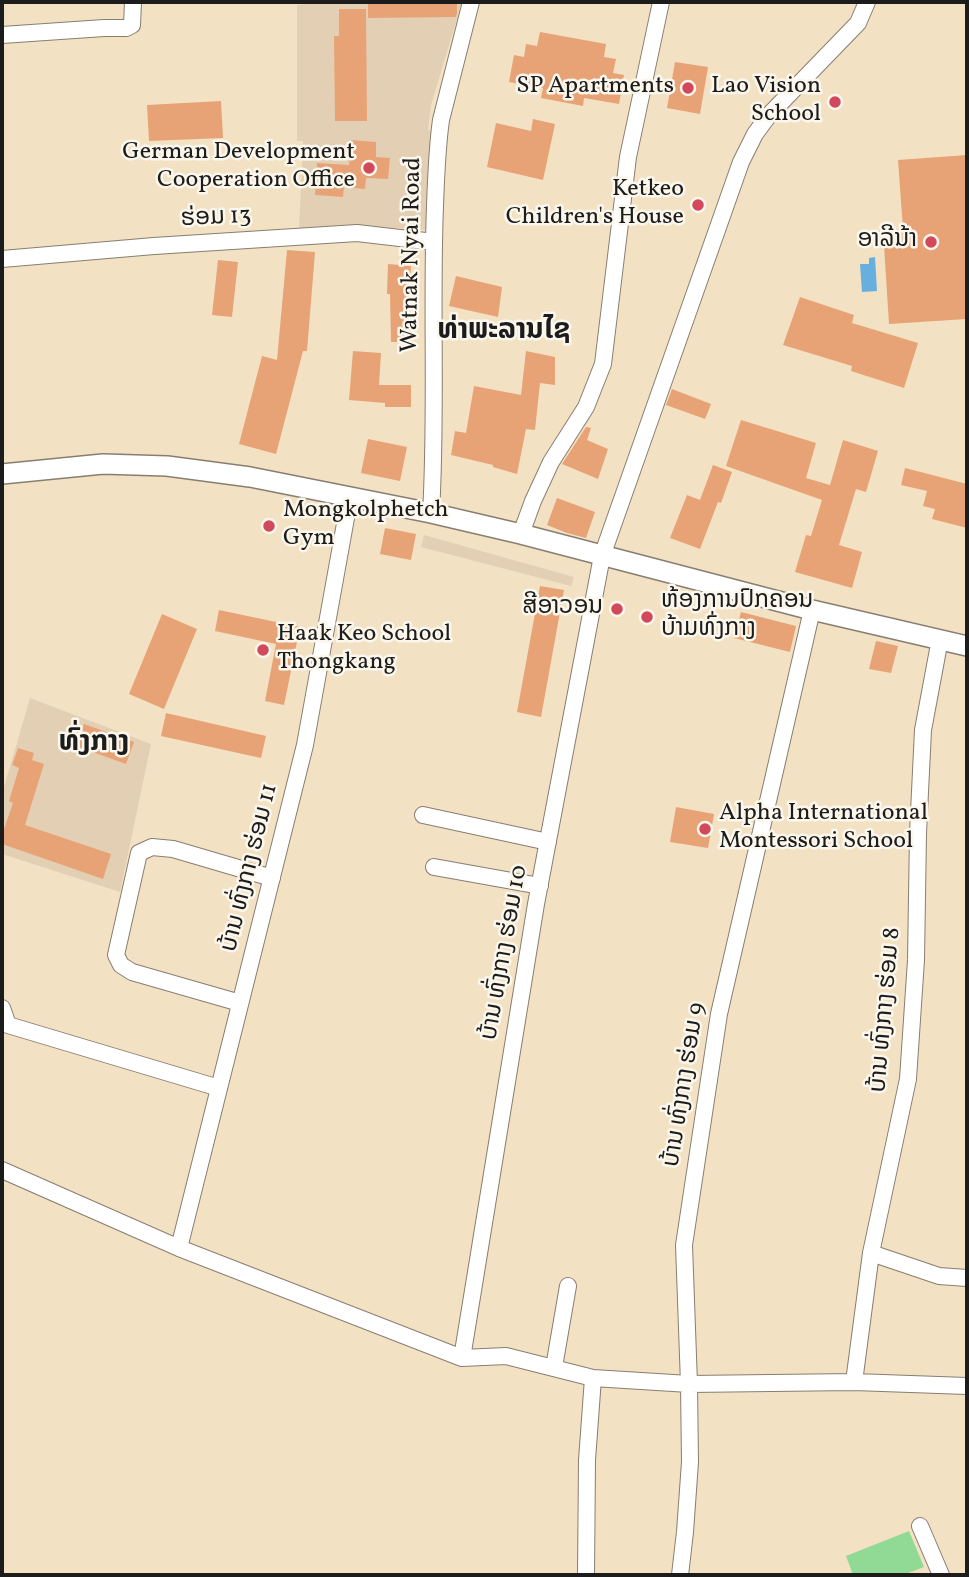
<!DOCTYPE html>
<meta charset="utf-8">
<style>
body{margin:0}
#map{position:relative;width:969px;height:1577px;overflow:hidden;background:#f3e1c4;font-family:Vollkorn,serif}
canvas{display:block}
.frame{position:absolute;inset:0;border:4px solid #1c1c1c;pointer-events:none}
</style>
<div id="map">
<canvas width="969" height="1577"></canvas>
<div class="frame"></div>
</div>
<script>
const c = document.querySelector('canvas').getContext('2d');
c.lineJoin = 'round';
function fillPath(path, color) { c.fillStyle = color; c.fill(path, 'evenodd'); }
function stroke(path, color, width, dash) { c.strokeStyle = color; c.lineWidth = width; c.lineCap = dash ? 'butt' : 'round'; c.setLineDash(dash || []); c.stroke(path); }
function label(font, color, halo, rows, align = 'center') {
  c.font = font + ' Vollkorn,"Noto Sans Lao",serif'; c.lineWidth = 5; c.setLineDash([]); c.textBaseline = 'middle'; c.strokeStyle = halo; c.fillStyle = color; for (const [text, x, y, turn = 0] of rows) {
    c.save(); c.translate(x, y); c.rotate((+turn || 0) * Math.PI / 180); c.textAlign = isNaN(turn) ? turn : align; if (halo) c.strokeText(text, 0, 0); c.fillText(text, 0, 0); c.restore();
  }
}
fillPath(new Path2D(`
 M321 2H462L431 105 428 130 437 132 427 230 396 228 299 229 303 141H297V5Z
 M424 535 574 577 571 586 421 547Z
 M30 698 151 744 120 892 2 854V794Z`), '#e3d0b4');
fillPath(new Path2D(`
 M909 1531 924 1567 903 1575H853L846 1556Z`), '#91da95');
fillPath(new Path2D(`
 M875 257 877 291 862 292 860 264H869V258Z`), '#66afde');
fillPath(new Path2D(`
 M368 2H457V13L456 17 368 18Z
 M339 9H366L367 121H335L334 36H339Z
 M540 32 606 44 604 57 616 59 613 73 624 75 619 104 584 98 583 106 541 98 543 88 509 82 514 55 524 57 526 44 537 46Z
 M675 62 708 67 700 114 667 108Z
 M221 101 223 138 149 141 147 105Z
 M533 119 555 124 543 180 487 167 496 123 531 131Z
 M351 140 376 142V157L390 158 388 179 366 178 365 189 344 187 343 197 315 195 317 163 349 165Z
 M967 155V319L889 324 884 246 880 247 879 231 903 229 898 160Z
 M287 250 315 252 307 351H303L276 454 239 444 262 356 277 360Z
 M218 260 238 262 232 317 212 315Z
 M388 264 411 266 408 313H410L411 342H391L390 294H387Z
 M456 276 502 287 498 317 449 306Z
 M800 297 854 315 852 323 918 343 904 388 851 371 852 366 783 345Z
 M353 351 381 353 379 385H411V407H385V403L349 400Z
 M526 351 555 357V385L540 383 535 430 526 429 517 474 493 467V465L451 455 455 431 466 433 474 386 521 395Z
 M672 389 711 404 705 419 666 405Z
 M741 420 816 443 806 478 830 485 843 440 878 451 866 492 856 489 839 545 862 552 852 588 795 572 806 535 811 536 822 500 726 466Z
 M586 427 591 428 587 440 608 449 598 479 562 464Z
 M368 439 407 447 400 481 361 473Z
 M713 465 732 472 721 503 718 502 700 549 670 538 687 495 700 500Z
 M905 468 967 484V528L932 519 935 509 923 506 927 491 901 485Z
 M557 498 595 512 586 538 567 533 547 525Z
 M385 528 416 534 411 560 380 554Z
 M540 586 564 590 541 717 517 712Z
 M219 610 300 627 284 705 265 701 276 644 215 631Z
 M741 612 796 626 790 652 734 638Z
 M162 614 197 629 164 709 129 694Z
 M876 641 898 646 891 673 869 669Z
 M166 713 266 736 261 758 161 736Z
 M84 724 134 742 126 764 76 746Z
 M18 748 34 753 32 760 44 764 25 825 111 854 103 879 2 844V835L13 803 9 801 19 768 12 765Z
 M676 807 714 814 708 848 670 842Z`), '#e7a376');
const minor = new Path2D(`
 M2 35 104 28H126L132 25 133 2
 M2 259 154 246 357 233 434 242
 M431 513C437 411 431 308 435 206 436 177 437 148 441 120L471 2
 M521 534 533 501 551 462 586 407 603 364 628 157 661 2
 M423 815 548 842
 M434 867 540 886
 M240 1003 132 972 121 965 116 955 139 853 152 847 173 849 272 878
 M2 1008 8 1025 219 1088
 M2 1170 179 1248 462 1358 506 1356 593 1378 689 1384 854 1382 967 1386
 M179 1248 305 745 350 496
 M871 1253 939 1276 967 1278
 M462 1358 536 904 602 556 741 162 755 134 769 115 858 23 867 2
 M554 1367 568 1286
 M854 1382 871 1253 908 1079 916 960 918 833 923 730 940 639
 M920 1526 941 1575
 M586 1575 587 1460 593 1378
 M680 1575 685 1532 690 1462 689 1384 684 1245 719 1014 812 610`);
const tertiary = new Path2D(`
 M2 474 103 464 167 466 250 477 431 513 521 534 812 610 967 646`);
stroke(minor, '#887e70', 18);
stroke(tertiary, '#887e70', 22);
stroke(minor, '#fff', 16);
stroke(tertiary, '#fff', 19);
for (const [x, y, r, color] of [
 [688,88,7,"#d1495b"],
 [835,102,7,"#d1495b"],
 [369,168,7,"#d1495b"],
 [698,205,7,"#d1495b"],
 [931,242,7,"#d1495b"],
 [269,526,7,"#d1495b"],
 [617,609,7,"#d1495b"],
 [647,617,7,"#d1495b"],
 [263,650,7,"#d1495b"],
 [705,829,7,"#d1495b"]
]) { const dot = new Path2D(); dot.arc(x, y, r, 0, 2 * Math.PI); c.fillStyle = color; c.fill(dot); stroke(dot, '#fbf7ec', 2.5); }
label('24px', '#1c1c1c', '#fbf7ec', [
 ["SP Apartments",674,88],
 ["Lao Vision",821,88],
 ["School",821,116],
 ["German Development",355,154],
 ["Cooperation Office",355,182],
 ["Ketkeo",684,191],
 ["Children's House",684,219],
 ["ອາລີນ້າ",917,242],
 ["Mongkolphetch",283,512,"left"],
 ["Gym",283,540,"left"],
 ["ຫ້ອງການປົກຄອນ",661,603,"left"],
 ["ບ້າມທົ່ງກາງ",661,631,"left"],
 ["ສີອາວອນ",603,609],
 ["Haak Keo School",277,636,"left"],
 ["Thongkang",277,664,"left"],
 ["Alpha International",719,815,"left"],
 ["Montessori School",719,843,"left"]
], 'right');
label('24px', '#1c1c1c', '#fbf7ec', [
 ["ຮ່ອມ 13",216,219,-3],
 ["Watnak Nyai Road",413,255,-89],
 ["ບ້ານ ທົ່ງກາງ ຮ່ອມ 11",251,868,-76],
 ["ບ້ານ ທົ່ງກາງ ຮ່ອມ 10",506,953,-80],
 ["ບ້ານ ທົ່ງກາງ ຮ່ອມ 8",887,1010,-85],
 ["ບ້ານ ທົ່ງກາງ ຮ່ອມ 9",686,1085,-81]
]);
label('bold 28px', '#1c1c1c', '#fbf7ec', [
 ["ທ່າພະລານໄຊ",504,333],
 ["ທົ່ງກາງ",94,745]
]);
</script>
